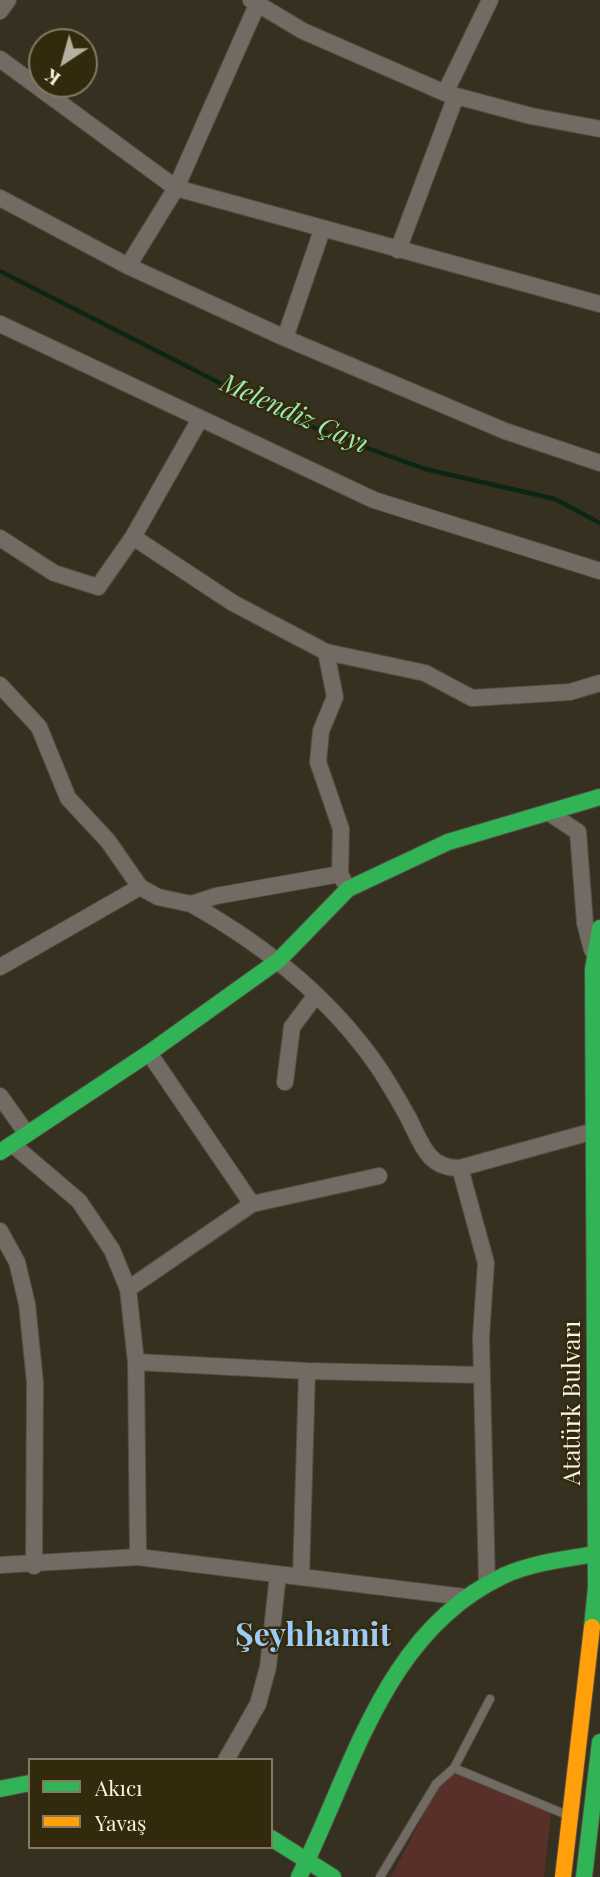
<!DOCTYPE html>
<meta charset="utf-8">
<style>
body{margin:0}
#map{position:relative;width:600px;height:1877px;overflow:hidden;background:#363020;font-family:"Playfair Display",serif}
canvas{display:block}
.legend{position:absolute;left:28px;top:1758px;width:245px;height:91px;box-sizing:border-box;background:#332a0e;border:2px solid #827a63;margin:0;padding:9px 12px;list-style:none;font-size:21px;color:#f9f3e3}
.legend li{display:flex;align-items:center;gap:14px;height:35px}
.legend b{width:35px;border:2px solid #827a63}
.north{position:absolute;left:28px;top:28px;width:70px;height:70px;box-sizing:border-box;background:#332a0e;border:2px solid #827a63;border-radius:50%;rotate:216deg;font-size:19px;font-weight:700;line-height:28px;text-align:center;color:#f9f3e3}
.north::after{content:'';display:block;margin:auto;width:24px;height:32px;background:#b5af9f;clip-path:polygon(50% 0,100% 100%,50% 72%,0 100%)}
</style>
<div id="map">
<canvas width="600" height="1877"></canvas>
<ul class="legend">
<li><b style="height:9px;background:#30b455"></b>Akıcı</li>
<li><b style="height:9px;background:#ff9f0a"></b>Yavaş</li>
</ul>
<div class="north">K</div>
</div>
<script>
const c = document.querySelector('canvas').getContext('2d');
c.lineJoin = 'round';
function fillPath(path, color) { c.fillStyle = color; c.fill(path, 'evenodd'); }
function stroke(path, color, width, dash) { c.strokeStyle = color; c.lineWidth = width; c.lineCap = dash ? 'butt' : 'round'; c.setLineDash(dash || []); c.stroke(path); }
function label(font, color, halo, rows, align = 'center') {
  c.font = font + ' "Playfair Display",serif'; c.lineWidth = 5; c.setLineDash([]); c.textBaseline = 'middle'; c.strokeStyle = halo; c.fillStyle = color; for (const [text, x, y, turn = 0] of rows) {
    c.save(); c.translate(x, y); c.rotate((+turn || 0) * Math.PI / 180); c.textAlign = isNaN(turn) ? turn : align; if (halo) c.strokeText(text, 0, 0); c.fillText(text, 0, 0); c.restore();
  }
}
fillPath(new Path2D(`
 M447 1770 551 1813 544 1877H391Z`), '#592f29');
stroke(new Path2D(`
 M0 271 251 399 326 433 425 469 555 499 600 523`), '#0b2614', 4.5);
const lane = new Path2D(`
 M454 1768 567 1815
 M380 1877 436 1784 454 1768 490 1699`);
const street = new Path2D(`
 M251 0 303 31 445 93 531 116 600 129
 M0 11 8 0
 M0 59 176 188 600 304
 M445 93 490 0
 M0 198 128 266 285 338 505 431 600 463
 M398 250 456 96
 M128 266 176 188 257 5
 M0 324 374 500 600 571
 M285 338 322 230
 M133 537 200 419
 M0 538 54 573 98 587 133 537 233 603 326 652 425 673 472 698 570 692 600 683
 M326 652 335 697 321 731 318 762 341 829 340 874
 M0 685 39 727 68 798 108 841 140 887 158 897 191 904 216 896 340 874 348 889
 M551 814 578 832 585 923 592 950
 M191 904C264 945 330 997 378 1067 389 1083 399 1101 408 1117 421 1142 427 1169 460 1168L594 1131
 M0 967 140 887
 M149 1053 252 1204
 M285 1082 292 1027 316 995
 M0 1096 27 1134
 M12 1144 79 1201 112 1250 128 1289 136 1362 138 1557
 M460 1168 486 1263 481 1337 487 1584
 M0 1231 17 1262 27 1304 35 1382 34 1566
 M128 1289 252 1204 379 1176
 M136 1362 307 1371 482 1375
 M0 1565 138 1557 464 1597
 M301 1577 307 1371
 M226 1760 258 1704 268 1667 278 1574`);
const fast = new Path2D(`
 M0 1152 149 1053 279 960 348 889 448 842 600 797
 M592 1627 596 1588 593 969 600 928
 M0 1789 30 1783
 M271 1838 333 1877
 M299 1877C353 1769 384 1632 503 1576 531 1563 565 1559 596 1554
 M584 1877 600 1742`);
const slow = new Path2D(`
 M563 1877 592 1627`);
stroke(lane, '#544e41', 10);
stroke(street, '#544e41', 18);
stroke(fast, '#544e41', 18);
stroke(slow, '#544e41', 18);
stroke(lane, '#726b63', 8);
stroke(street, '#726b63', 16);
stroke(fast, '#30b455', 16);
stroke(slow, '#ff9f0a', 16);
label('24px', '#f9f3e3', '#332a0e', [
 ["Atatürk Bulvarı",573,1403,-90]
]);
label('italic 26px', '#9aebb2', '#332a0e', [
 ["Melendiz Çayı",294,414,24]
]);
label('bold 32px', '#9dcbf8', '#332a0e', [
 ["Şeyhhamit",313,1636]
]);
</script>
